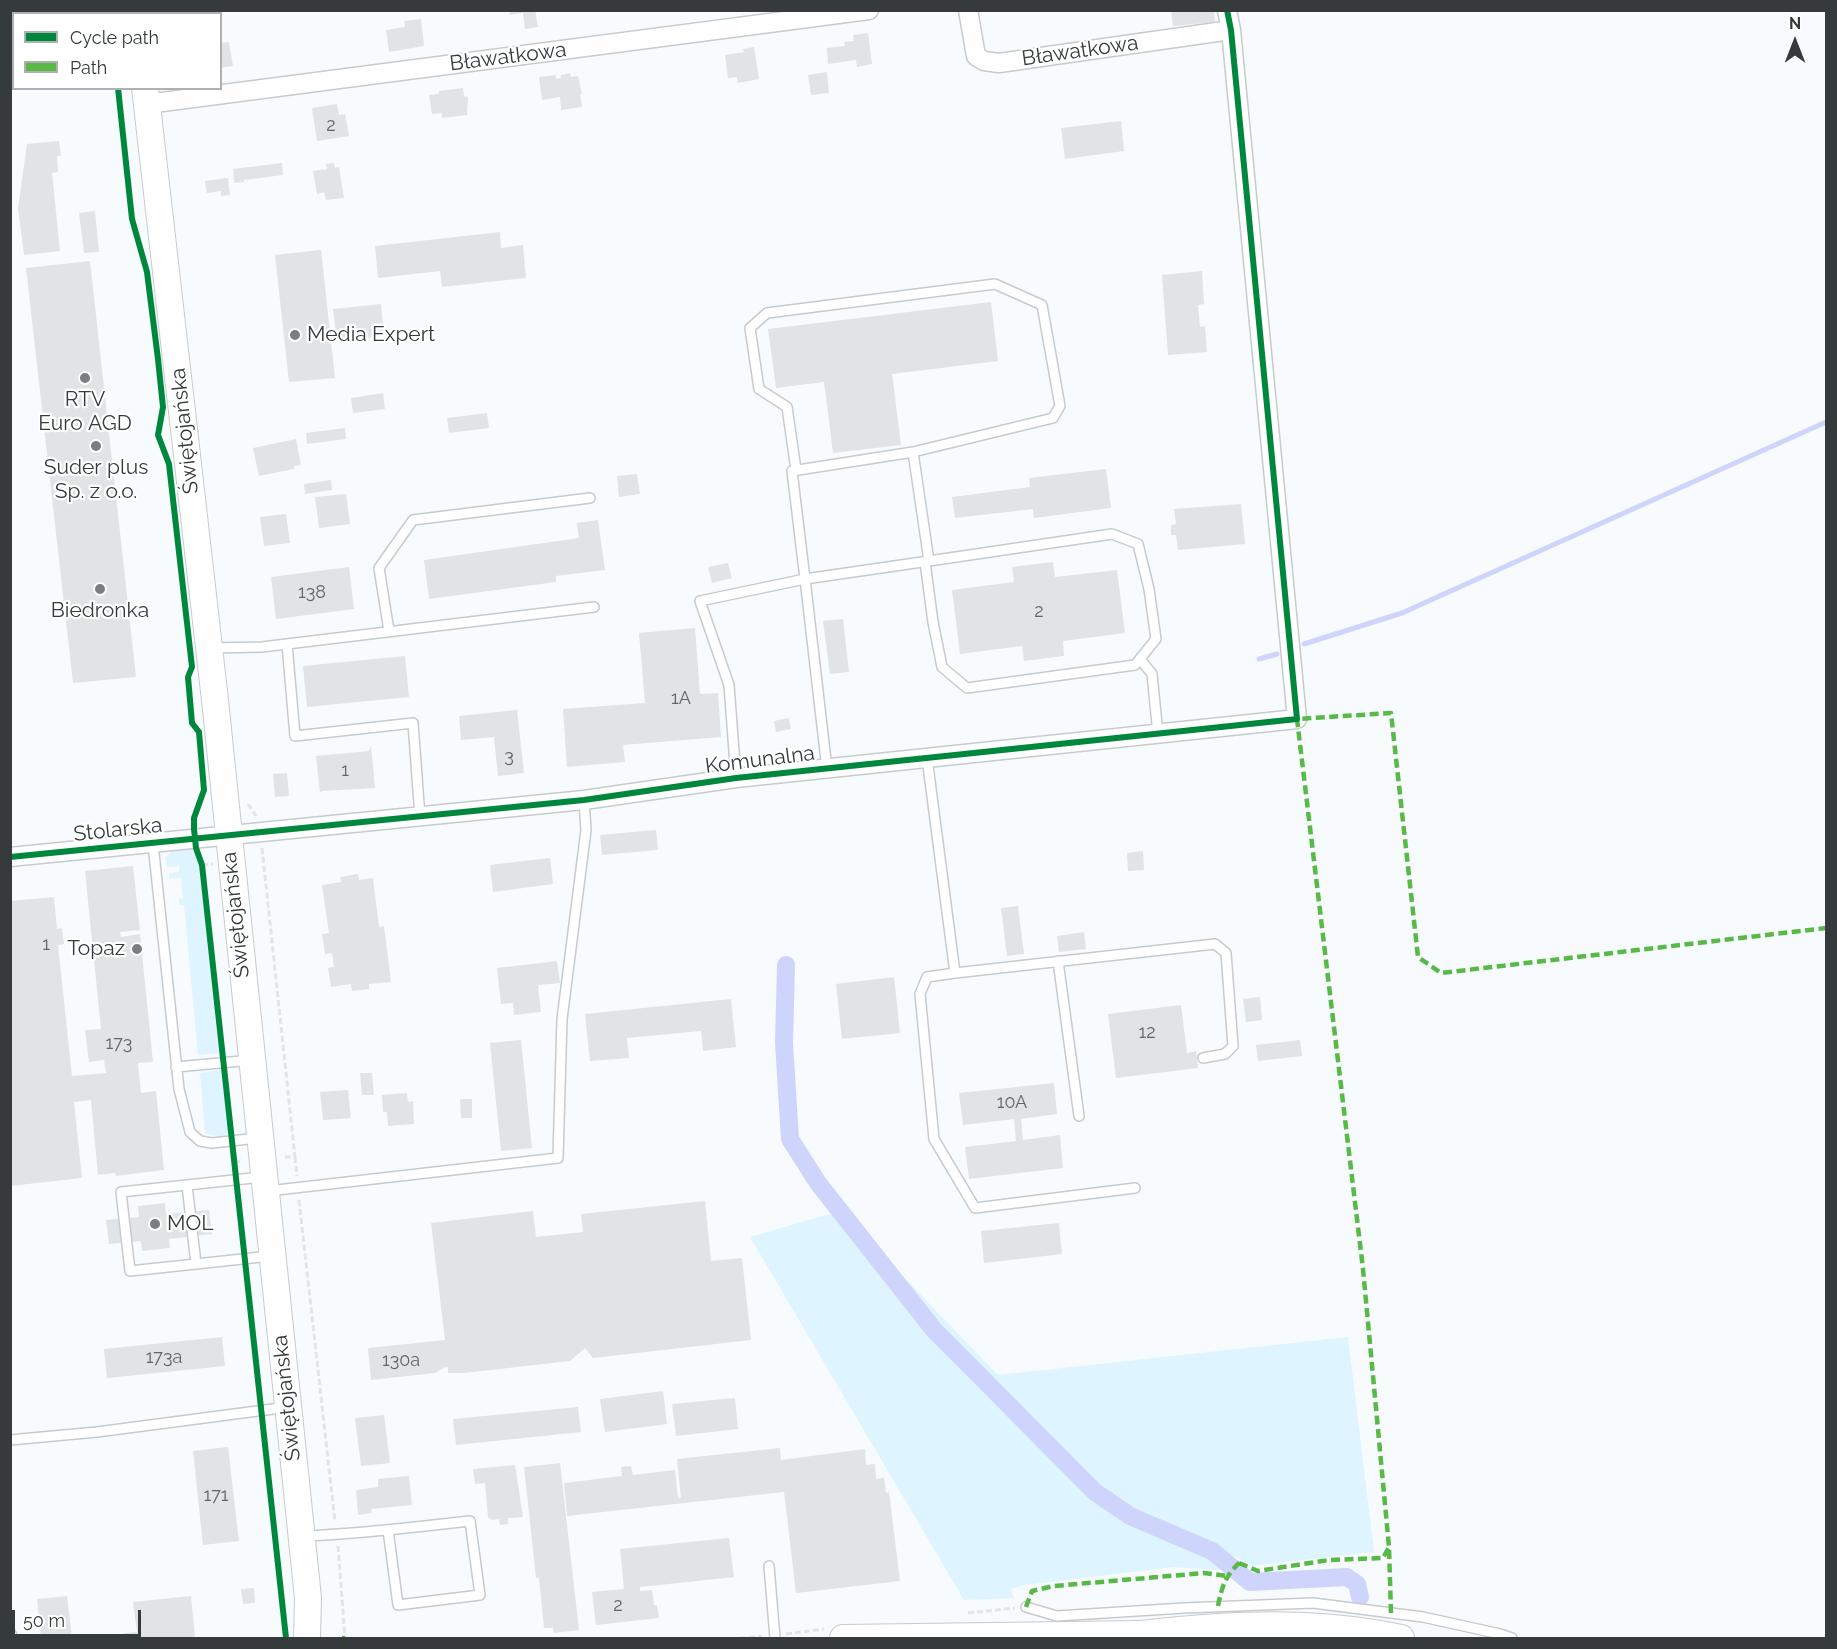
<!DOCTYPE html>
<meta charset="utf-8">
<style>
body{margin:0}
#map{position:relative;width:1837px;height:1649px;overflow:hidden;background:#f7fbfd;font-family:Raleway,sans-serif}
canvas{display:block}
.frame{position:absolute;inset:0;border:12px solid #353a3b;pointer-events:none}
.legend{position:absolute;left:12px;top:12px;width:210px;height:78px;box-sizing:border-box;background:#fff;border:2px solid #aeb0b1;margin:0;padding:8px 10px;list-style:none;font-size:18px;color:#353a3b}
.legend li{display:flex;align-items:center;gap:12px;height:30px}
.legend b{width:30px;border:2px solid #aeb0b1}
.north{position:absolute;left:1765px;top:12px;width:60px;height:60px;-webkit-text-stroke:4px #fff;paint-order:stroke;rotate:0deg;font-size:16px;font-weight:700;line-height:24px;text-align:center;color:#353a3b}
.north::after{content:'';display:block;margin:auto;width:21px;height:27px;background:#353a3b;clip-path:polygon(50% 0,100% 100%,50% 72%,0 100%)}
.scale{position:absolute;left:12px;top:1610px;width:129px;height:27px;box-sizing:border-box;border:3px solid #353a3b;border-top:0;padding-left:8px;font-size:18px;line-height:21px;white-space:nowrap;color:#353a3b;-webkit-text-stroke:4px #fff;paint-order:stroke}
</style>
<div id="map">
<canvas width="1837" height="1649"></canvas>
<div class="frame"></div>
<ul class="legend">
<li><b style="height:8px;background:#00873e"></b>Cycle path</li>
<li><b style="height:8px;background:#58b947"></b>Path</li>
</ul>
<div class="north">N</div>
<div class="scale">50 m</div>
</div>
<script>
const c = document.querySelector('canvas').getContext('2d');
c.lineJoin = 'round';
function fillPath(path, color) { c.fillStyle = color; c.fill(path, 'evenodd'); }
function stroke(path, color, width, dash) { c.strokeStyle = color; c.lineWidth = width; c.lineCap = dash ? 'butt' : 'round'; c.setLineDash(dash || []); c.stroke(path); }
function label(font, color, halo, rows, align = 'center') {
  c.font = font + ' Raleway,sans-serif'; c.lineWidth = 4.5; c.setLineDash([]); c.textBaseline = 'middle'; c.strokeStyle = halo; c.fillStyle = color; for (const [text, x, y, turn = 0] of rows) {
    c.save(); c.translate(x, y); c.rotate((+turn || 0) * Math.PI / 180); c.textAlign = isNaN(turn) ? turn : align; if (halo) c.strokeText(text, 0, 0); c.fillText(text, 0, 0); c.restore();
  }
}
fillPath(new Path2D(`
 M193 848 198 859 219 1053 198 1055 184 905H179V899L183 898 181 878 169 879V873L179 872V866L167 867 166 858 172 851Z
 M221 1070 229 1133 220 1137 205 1133 200 1073Z
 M840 1211 998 1375 1348 1337 1374 1552 1251 1566 1235 1556 1219 1570 1174 1567 1024 1585 1011 1589 1014 1598 964 1600 750 1237Z`), '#def4fe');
stroke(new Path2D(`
 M1304 644 1402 613 1826 422
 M1259 659 1277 654`), '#ced4fb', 5);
stroke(new Path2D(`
 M786 965 784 1043 790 1139 818 1183 934 1330 1095 1492 1130 1516 1212 1551 1250 1582 1347 1577 1357 1584 1360 1597`), '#ced4fb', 18);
fillPath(new Path2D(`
 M509 10H535L538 27 525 29 523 13 510 15Z
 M1171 10H1214L1215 22 1173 26Z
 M421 19 424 46 389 52 386 30 405 27 404 21Z
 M868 33 872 64 857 67 856 60 828 64 827 48 845 46 844 42 854 41 853 35Z
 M229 42 233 66 220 68V43Z
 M754 47 759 79 738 83 737 77 728 78 725 55 744 52 743 49Z
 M827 72 829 93 811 95 808 75Z
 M570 73 571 77 578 76 582 94 580 95 582 107 561 110 560 97 542 100 539 77 556 75V79L561 78V75Z
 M463 88 464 96 468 97 467 115 442 118V113L432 114 429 95 439 94V91Z
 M337 104 339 115 345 114 349 136 317 141 312 108Z
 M1121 121 1124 151 1065 159 1061 128Z
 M59 141 61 156H57L58 172 52 173 60 251 24 255 18 208 27 144Z
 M282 163 283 175 244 180V182L234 183 233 169Z
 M334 163 335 168 339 167 344 198 326 200 324 192 317 194 313 171 327 169 326 164Z
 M228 178 230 195 221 196V191L207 193 205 181Z
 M95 211 99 252 84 253 79 213Z
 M500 232 501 248 523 245 526 278 442 287 440 271 378 278 375 246Z
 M321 250 335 378 289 382 275 255Z
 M90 261 136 677 73 683 26 268Z
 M1202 271 1204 304 1198 305 1200 327 1205 326 1207 352 1168 355 1162 275Z
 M991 302 998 361 892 374 901 445 833 453 824 382 776 388 768 329Z
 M381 304 384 336 337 342 333 309Z
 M383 393 385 409 353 413 351 398Z
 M487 413 489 428 449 433 447 418Z
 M345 428 346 439 307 444 306 433Z
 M296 439 301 465 294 466V469L259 476 253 448Z
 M1106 469 1111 508 1034 518 1033 509 955 518 952 497 1030 487 1029 478Z
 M637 474 640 494 619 497 617 476Z
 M331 480 332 490 305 494 304 484Z
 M346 494 350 524 319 528 315 497Z
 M1241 504 1245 544 1178 550 1176 535H1171V525L1176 524 1174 509Z
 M286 514 290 543 264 546 260 517Z
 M598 520 605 570 556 576V582L429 599 424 560 579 538 577 523Z
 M1053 562 1055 577 1117 570 1125 633 1063 641 1064 656 1024 661 1022 646 960 654 952 590 1014 582 1012 567Z
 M728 563 732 578 712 583 708 567Z
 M349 567 354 609 276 619 271 577Z
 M843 619 849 672 830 674 823 621Z
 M695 628 700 694 718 693 721 737 623 745 625 762 567 767 563 709 645 703 639 633Z
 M405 656 409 697 307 707 303 666Z
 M517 710 524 773 498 776 494 737 461 740 459 716Z
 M789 718 791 729 776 732 774 721Z
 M371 746 375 788 322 791 320 793 316 756 369 751Z
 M287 773 289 796 275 797 273 774Z
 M656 830 658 850 602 855 600 835Z
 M1143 851 1144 870 1128 871 1127 853Z
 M550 858 553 884 493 892 490 865Z
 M133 866 140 930 120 932 121 937 140 934 153 1062 138 1063 141 1093 156 1091 164 1170 116 1176 115 1173 98 1175 91 1100 74 1102 82 1178 10 1186V901L54 897 57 929 62 928 64 944 58 945 72 1076 106 1073 104 1060 89 1062 85 1030 101 1029 85 871Z
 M358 874 359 880 373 878 379 927 384 926 391 982 369 984V989L352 991 351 984 331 987 328 968 334 967 332 953 325 954 322 934 329 933 322 885 341 882 340 877Z
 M1018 906 1024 954 1007 956 1001 908Z
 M1084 932 1086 949 1059 952 1057 936Z
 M557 961 560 983 538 985 541 1012 514 1015 513 1003 501 1004 497 968Z
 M894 977 900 1033 842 1039 836 984Z
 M1260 997 1262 1020 1246 1022 1243 999Z
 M731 999 736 1047 703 1051 701 1031 627 1038 629 1058 590 1061 585 1014Z
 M1181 1005 1187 1053 1196 1051 1198 1068 1116 1078 1108 1014Z
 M521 1040 532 1148 501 1151 490 1043Z
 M1300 1040 1302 1056 1258 1061 1256 1045Z
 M360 1073H372L374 1095H362Z
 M1054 1083 1057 1114 1021 1119 1023 1140 1060 1135 1063 1168 969 1179 965 1147 1016 1141 1014 1119 963 1125 959 1093Z
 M348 1090 351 1118 323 1120 320 1092Z
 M407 1093 408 1102 413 1101 414 1124 388 1126 387 1112H383L382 1095Z
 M460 1099H472V1118H461Z
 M705 1201 711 1261 742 1258 751 1340 593 1358 585 1348 570 1361 464 1373H448V1367L443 1368 435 1373 371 1380 368 1348 445 1340 431 1223 533 1211 536 1237 583 1232 581 1214Z
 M165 1203 166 1214 209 1210 212 1234 169 1239 170 1248 142 1251 141 1241 109 1244 106 1220 139 1217 138 1206Z
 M1059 1223 1062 1254 984 1263 981 1231Z
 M222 1337 225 1366 107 1378 104 1349Z
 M663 1391 667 1424 605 1432 600 1399Z
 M735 1398 738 1429 676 1436 672 1404Z
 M578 1407 581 1432 456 1445 453 1419Z
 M384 1415 390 1463 361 1466 355 1418Z
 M228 1447 239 1541 203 1545 193 1451Z
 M780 1448 781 1460 865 1449 866 1465 875 1464 876 1479 884 1478 886 1493 889 1492 900 1581 796 1593 784 1492 567 1516 564 1483 622 1476 621 1467 631 1466 633 1475 675 1470 678 1498H681L677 1459Z
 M560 1463 579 1630 554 1633 553 1628H544L539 1578H536L524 1467Z
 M515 1465 523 1517 508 1518V1524L500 1525 499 1519 492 1520 488 1517 485 1483 475 1484 473 1469Z
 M409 1476 412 1505 371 1509 372 1513 358 1515 356 1490 378 1487V1479Z
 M729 1538 734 1577 640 1587V1591L652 1590 654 1605H657L659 1618 596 1625 592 1592 624 1589 620 1549Z
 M254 1588 255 1603 243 1604 241 1589Z
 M67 1596 72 1638H41L37 1599Z
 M191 1596 195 1638H125L124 1633 137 1632 133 1602Z`), '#e0e4e5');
const lane = new Path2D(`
 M913 452 929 561 805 579 792 471Z
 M796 470 787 407 759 389 750 328 767 313 995 284 1042 305 1060 406 1053 418 913 452
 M925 562 933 622 942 667 967 688 1135 665 1156 639 1149 589 1138 544 1112 534 929 561
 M389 631 379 568 413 520 590 498
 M287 644 295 736 413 723 420 817
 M212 648 262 647 594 607
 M1140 659 1152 674 1158 734
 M927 758 955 973 1215 944 1226 953 1233 1046 1225 1054 1203 1058
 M736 778 729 685 700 601 805 579 827 769
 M153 844 179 1089 190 1132 200 1141 212 1143 258 1138
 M1058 961 1079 1116
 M955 973 927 977 920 994 934 1139 975 1208 1135 1188
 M176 1067 252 1060
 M262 1177 187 1185 196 1264 270 1256
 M187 1185 121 1192 130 1271 196 1264
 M268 1191 558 1158 562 1019 586 830 584 800
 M10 1440 97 1432 288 1407
 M304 1536C360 1534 415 1527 470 1521L480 1595 398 1605 388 1530
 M769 1566 775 1638
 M1026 1607 1057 1616 1184 1608 1313 1603 1423 1617 1500 1634 1512 1638
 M10 1632 13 1638`);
const street = new Path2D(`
 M968 10 976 56 984 61 999 63 1231 30
 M147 104 869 10
 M10 857 584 800 736 778 1297 719 1231 30 1227 10`);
const secondary = new Path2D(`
 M137 10V14
 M145 88 215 700 308 1598 307 1638
 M1124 1636C1215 1624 1310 1619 1401 1638
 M843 1638 1139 1634`);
stroke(lane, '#c7cbcd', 12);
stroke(street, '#c7cbcd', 21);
stroke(secondary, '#c7cbcd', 28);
stroke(new Path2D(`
 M248 804 256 816
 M262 848 295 1157H284
 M202 865 213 864
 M295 1157 297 1176
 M234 1162 242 1161
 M299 1200 335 1522
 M338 1546 345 1638
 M968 1613 1015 1608
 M786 1634 824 1629
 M740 1638 762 1636`), '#e3e4e4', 3, [6, 3]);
stroke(lane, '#fefeff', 9);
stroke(street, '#fefeff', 18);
stroke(secondary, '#fefeff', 26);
stroke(new Path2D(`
 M111 10V14
 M1239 1563 1258 1571 1329 1560 1383 1558 1389 1547
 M1218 1606C1222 1585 1226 1575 1242 1560
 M1026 1607 1032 1591 1054 1586 1204 1573 1227 1576
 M1391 1613 1389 1547 1363 1269 1297 719 1391 713 1418 957 1441 973 1826 928
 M342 1638H345`), '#58b947', 4.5, [9, 4.5]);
stroke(new Path2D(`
 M118 88 132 219 147 272 158 359 163 407 158 435 169 464 192 667 188 677 192 723 199 732 204 790 194 818V829L196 848 202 865 286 1638
 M10 857 584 800 736 778 1297 719 1231 30 1227 10`), '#00873e', 6);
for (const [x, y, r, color] of [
 [295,335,6,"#797e7f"],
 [85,378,6,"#797e7f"],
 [96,446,6,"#797e7f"],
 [100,589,6,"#797e7f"],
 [137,949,6,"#797e7f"],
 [155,1224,6,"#797e7f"]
]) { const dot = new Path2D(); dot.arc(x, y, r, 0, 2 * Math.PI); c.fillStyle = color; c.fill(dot); stroke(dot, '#fff', 2); }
label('18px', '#626667', null, [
 ["2",331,126],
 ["138",312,593],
 ["2",1039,612],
 ["1A",681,699],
 ["3",509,757],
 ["1",345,771],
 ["1",46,945],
 ["12",1147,1033],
 ["173",119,1044],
 ["10A",1012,1103],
 ["173a",164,1358],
 ["130a",401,1361],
 ["171",216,1496],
 ["2",618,1606]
]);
label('21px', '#353a3b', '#fff', [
 ["Bławatkowa",1080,51,-8],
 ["Bławatkowa",508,57,-7],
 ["Świętojańska",185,431,-96],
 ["Komunalna",760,760,-7],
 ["Stolarska",118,830,-6],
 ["Świętojańska",236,915,-96],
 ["Świętojańska",287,1398,-96]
]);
label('21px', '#353a3b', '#fff', [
 ["Media Expert",307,335,"left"],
 ["RTV",85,400],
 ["Euro AGD",85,424],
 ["Suder plus",96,468],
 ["Sp. z o.o.",96,492],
 ["Biedronka",100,611],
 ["Topaz",125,949,"right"],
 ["MOL",167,1224,"left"]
]);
</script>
